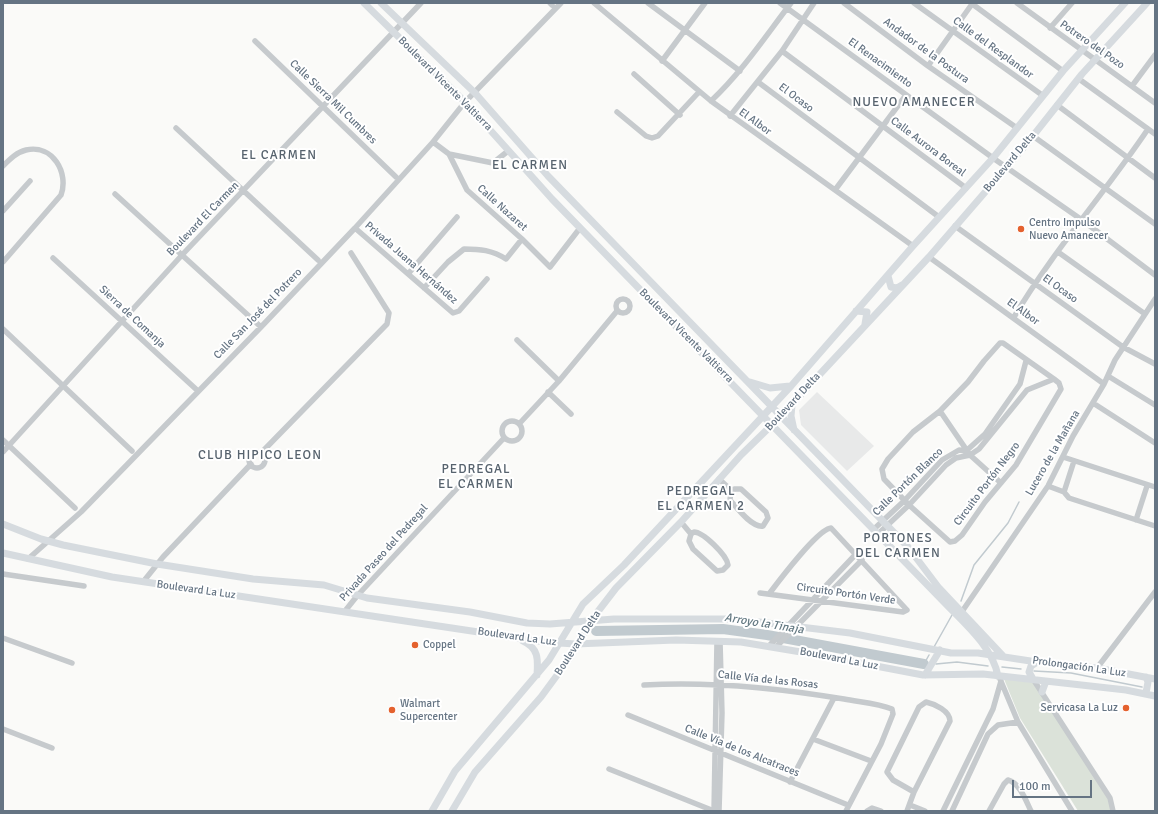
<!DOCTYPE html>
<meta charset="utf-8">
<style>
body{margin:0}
#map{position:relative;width:1158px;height:814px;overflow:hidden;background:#fafaf8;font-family:Signika,sans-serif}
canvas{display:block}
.frame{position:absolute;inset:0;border:4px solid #657483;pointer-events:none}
.scale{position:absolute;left:1012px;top:780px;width:80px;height:18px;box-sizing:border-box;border:2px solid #657483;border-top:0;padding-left:5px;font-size:12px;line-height:14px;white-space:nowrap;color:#657483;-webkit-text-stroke:3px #fff;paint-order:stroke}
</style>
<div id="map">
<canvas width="1158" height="814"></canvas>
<div class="frame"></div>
<div class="scale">100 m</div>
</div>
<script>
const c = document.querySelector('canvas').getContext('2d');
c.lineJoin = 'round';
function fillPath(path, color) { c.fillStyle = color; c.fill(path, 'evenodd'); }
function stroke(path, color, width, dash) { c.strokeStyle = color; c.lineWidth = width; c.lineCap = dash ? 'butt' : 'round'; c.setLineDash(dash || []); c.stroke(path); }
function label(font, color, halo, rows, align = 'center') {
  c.font = font + ' Signika,sans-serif'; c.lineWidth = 4; c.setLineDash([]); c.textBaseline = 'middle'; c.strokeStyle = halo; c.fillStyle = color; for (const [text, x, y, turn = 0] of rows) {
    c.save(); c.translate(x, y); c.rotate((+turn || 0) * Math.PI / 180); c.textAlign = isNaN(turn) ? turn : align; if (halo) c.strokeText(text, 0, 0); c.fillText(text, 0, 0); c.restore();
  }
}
fillPath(new Path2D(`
 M817 392 874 446 847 471 801 425 799 410Z`), '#e8e9e9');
fillPath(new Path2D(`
 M1004 679 1033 682 1110 802V811H1078L1020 718Z`), '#dbe2d9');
stroke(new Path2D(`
 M961 601 974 565 1008 523 1019 502
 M934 647 952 615
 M924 664 929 655
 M936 664 957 662 988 666
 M1002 667 1021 669
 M1034 671 1071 673 1142 687`), '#c1cacf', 1.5);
stroke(new Path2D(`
 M596 631 723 629 767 635 924 664`), '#c1cacf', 10);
stroke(new Path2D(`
 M550 3 552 5
 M594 3 711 101 913 246
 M648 3 740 71
 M780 3 993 158 1082 220 1155 275
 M844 3 928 66 1017 128
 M914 3 1042 95
 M971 3 1063 71
 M1017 3 1155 103
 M1050 28 1072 3
 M255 41 396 177
 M782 51 966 188
 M662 61 705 3
 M928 66 972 4
 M634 74 680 115
 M1079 79 1155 134
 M758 82 939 217
 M1132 86 1155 55
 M711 101C742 72 765 37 791 3
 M1057 105 1155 178
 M617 112 646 136 652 138 658 136 699 92
 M730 116 782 51 814 3
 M176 128 318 260
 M1033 136 1155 224
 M433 142 449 154 467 190 522 239 550 267 580 228
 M449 154 493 163 508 151
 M3 166C10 159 17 152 26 150 53 144 69 173 61 195L3 262
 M835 190 906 95
 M115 194 261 327
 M3 211 30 181
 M955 226 1123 347 1155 364
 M355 228 453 313 459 311 487 279
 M1058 252 1145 314
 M929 257 1104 384
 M53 258 198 391
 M408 274 457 217
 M424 288 448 262 464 249C480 249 492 250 506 259L522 239
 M616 306a7 7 0 1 1 14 0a7 7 0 1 1-14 0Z
 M1014 317C1053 251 1105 193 1148 129
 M3 329 132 451
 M517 340 559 381
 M1000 343H1003L1054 379 1059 383 1061 389 1016 465 985 502 962 535 955 541 950 542 909 505 884 479 882 469 888 459 913 432 940 411 968 382 984 361Z
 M1108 376 1155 405
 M548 392 571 414
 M1093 403 1155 443
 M940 411 970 455 1001 483
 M502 431a10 10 0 1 1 20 0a10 10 0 1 1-20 0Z
 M519 424 559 381 617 311
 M3 440 75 508
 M3 452 182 255 421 3
 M249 460a8 8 0 1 1 16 0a8 8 0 1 1-16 0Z
 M261 453 387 324 389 313 351 253
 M1063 457 1155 487
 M1074 461 1064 492 1069 498 1155 526
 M719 479 731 490
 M1048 486 1064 492
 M735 489H741L766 512 768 518 763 526C752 528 737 508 730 500L731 490Z
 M1136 520 1147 486
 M681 522 691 534
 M874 529 904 501 942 460 959 450 966 451 985 434 1020 384 1026 361
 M694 532C703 532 727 555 728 565L723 570 717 571 693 549 689 541 691 534Z
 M878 534 909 505 946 465 956 458 970 455 979 449 1027 390 1054 379
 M28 559 81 512 261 327 355 228 433 142 465 102 561 3
 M3 574 84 586
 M143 582 163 557 251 464
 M760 593 903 612 907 610 831 528C818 529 778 582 769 594
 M345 611 357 596 504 438
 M961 613 1048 486 1073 436 1104 384 1115 360 1155 299
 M3 638 72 663
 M769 646 856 554
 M776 647 862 560
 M1097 668 1155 592
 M1000 679 1018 722
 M1033 679 1110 798 1113 811
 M644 685C711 681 778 688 844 699 859 702 878 703 892 709L893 714 881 744 846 811
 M628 715 848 805
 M3 729 52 748
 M813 739 871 761
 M609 769 714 811
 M790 782 834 698
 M910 805 925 811
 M714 811 717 641
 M719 811 722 713 720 641
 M867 811 872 808 881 811
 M907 811 914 792 950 721C950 711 935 704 926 702L919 707 887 772 893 780 914 792
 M943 811 993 709 1001 681
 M952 811 988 734 998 725 1018 722 1072 811
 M989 811 1004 784 1008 780C1020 783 1026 801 1031 811`), '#c6cacd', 5.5);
stroke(new Path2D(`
 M364 3 465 102 552 199 944 602C964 623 992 646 998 676
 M381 3 475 93 548 176 908 547 939 588 1003 656
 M888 276 891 287 897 288 902 285
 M856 311 867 312 865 324
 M750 382 770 388 790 386
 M792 405 791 416 794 430
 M3 524 41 539 63 545 157 564 253 579 324 585 367 598 470 612 527 623 550 624 614 619H734L850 633 951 653H978L1037 662 1097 668 1155 679
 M3 553 112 577 545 642 575 644 676 640 741 642 813 654 923 675 983 674 1126 690 1155 696
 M523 641C539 648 538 660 537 675
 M925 675 940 650
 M1033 679 1029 672 1031 666 1037 662
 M1042 692 1046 681
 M1146 693 1148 682 1146 677
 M432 811 455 771 549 660 583 604 624 565 791 386 913 246 993 158 1063 71 1125 3
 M452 811 475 772 541 697 569 659 596 614 616 588 681 522 741 455 780 417 929 257 1025 146 1082 74 1147 3`), '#d6dbdf', 7);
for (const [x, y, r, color] of [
 [1021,229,4,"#e4612e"],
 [415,645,4,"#e4612e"],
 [1126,708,4,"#e4612e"],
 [392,710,4,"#e4612e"]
]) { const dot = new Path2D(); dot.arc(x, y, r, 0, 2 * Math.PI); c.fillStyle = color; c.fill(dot); stroke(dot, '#fff', 1.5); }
label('11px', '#657483', '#fff', [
 ["Potrero del Pozo",1092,45,35],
 ["Calle del Resplandor",993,48,36],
 ["Andador de la Postura",926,51,36],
 ["El Renacimiento",880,63,36],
 ["Boulevard Vicente Valtierra",445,84,45],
 ["El Ocaso",796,98,37],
 ["Calle Sierra Mil Cumbres",333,102,44],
 ["El Albor",755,122,36],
 ["Calle Aurora Boreal",928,147,37],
 ["Boulevard Delta",1010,162,-50],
 ["Calle Nazaret",502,208,42],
 ["Boulevard El Carmen",203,219,-46],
 ["Privada Juana Hernández",411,263,41],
 ["El Ocaso",1060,289,36],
 ["El Albor",1023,312,36],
 ["Calle San José del Potrero",258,314,-46],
 ["Sierra de Comanja",132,317,43],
 ["Boulevard Vicente Valtierra",686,336,45],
 ["Boulevard Delta",793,402,-47],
 ["Lucero de la Mañana",1053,453,-60],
 ["Calle Portón Blanco",908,482,-44],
 ["Circuito Portón Negro",987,484,-53],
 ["Privada Paseo del Pedregal",384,553,-48],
 ["Boulevard La Luz",196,590,8],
 ["Circuito Portón Verde",846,594,8],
 ["Boulevard La Luz",517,637,8],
 ["Boulevard Delta",578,643,-57],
 ["Boulevard La Luz",839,659,11],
 ["Prolongación La Luz",1079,667,8],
 ["Calle Vía de las Rosas",768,680,6],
 ["Calle Vía de los Alcatraces",742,751,22]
]);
label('11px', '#657483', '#fff', [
 ["Centro Impulso",1029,223],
 ["Nuevo Amanecer",1029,236],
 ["Coppel",423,645],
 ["Walmart",400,704],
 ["Supercenter",400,717],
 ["Servicasa La Luz",1118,708,"right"]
], 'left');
label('italic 12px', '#657a83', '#fff', [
 ["Arroyo la Tinaja",764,624,9]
]);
c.letterSpacing = '1px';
label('13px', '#57636e', '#fff', [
 ["NUEVO AMANECER",914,103],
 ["EL CARMEN",279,156],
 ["EL CARMEN",530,166],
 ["CLUB HIPICO LEON",260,456],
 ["PEDREGAL",476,470],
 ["EL CARMEN",476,485],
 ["PEDREGAL",701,492],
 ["EL CARMEN 2",701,507],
 ["PORTONES",898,539],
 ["DEL CARMEN",898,554]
]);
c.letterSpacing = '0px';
</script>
